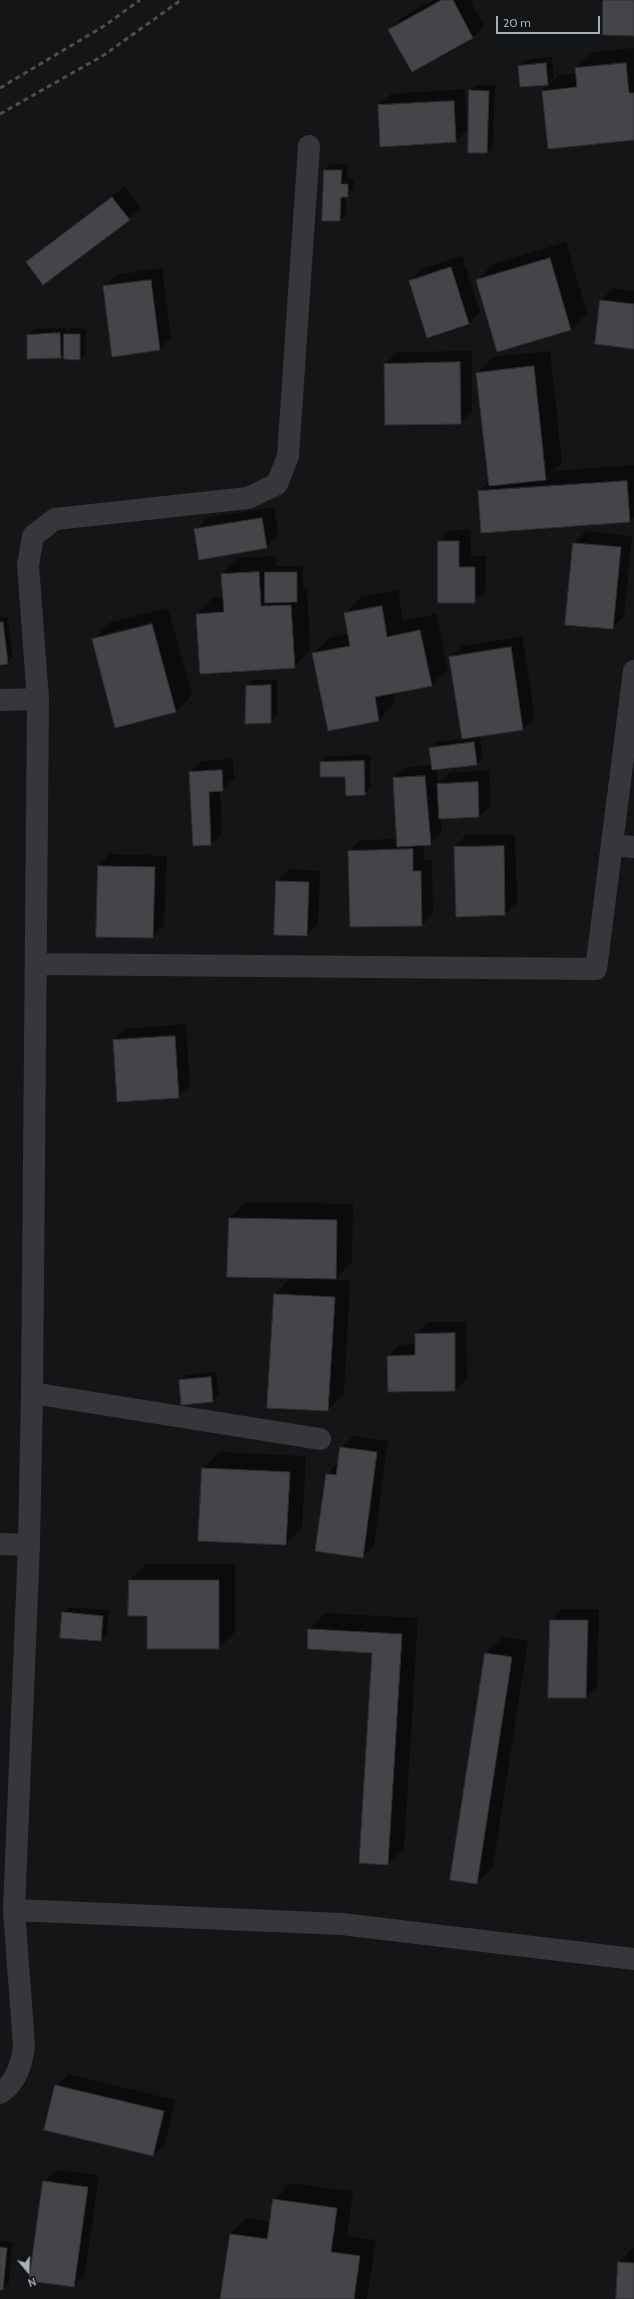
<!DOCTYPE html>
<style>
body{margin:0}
#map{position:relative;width:634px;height:2299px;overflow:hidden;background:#141516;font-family:Cabin,sans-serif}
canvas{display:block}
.north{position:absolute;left:8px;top:2251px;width:40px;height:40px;-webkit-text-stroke:3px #0f1011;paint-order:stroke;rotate:161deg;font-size:11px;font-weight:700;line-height:16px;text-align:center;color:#a6aeb7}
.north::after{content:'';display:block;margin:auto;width:14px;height:18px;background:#a6aeb7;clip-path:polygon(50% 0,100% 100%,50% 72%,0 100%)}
.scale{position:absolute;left:496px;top:16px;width:104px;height:18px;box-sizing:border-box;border:2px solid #a6aeb7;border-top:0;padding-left:5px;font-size:12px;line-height:14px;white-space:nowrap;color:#a6aeb7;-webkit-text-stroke:3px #0f1011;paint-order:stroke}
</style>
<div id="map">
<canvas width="634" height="2299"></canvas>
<div class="north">N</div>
<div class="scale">20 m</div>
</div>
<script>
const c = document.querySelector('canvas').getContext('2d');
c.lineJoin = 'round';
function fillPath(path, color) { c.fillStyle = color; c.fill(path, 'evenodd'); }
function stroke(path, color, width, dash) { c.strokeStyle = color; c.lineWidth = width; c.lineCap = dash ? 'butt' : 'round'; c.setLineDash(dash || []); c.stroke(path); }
fillPath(new Path2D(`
 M434 0H470L484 26 473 37 413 70 390 30 401 18Z
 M634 48V139L543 91 559 75 577 73 576 68 593 52Z
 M552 57 554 78 548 84 519 66 525 60Z
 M476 85H495L493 146 487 152 470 91Z
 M465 89 467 130 456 141 379 105 391 94Z
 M331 164 347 165V178L354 179 353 190 346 196V214L340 220H323L325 170Z
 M125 186 141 208 129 219 43 284 27 263 39 251Z
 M566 242 587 313 570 330 477 280 493 264Z
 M462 256 480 312 468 324 410 281 422 269Z
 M162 268 171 337 160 349 104 287 116 275Z
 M613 288 634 291V348L601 300Z
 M66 328V333L71 328 86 329V353L80 359 65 358V353L60 357 28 358V335L34 329Z
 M472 351V411L460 423 385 364 397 352Z
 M550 351 562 463 553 471 634 465V517L630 521 479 491 489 481 477 373 493 357Z
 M274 507 278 535 266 547 196 530 207 518Z
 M450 530H470L471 556H486V590L474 602 439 542Z
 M586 531 632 536 624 617 612 628 574 543Z
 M275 556 276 566H303V589H307L310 651 294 667 197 614 213 598 224 597 222 574 239 558Z
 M398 590 403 621 436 614 448 669 431 685 393 693 395 703 379 720 329 730 313 654 330 637 349 634 345 614 361 597Z
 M168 608 192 695 176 711 93 640 109 623Z
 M8 617 13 657 7 663 0 664V618Z
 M522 636 535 717 523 729 480 736 483 758 477 764 437 768 438 784 450 772 489 771 491 805 479 816 441 818 442 832 430 844H424V860H432L433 913 422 925 349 851 361 840 398 839 394 778 405 767 432 765 430 748 436 742 463 739 450 657 462 646Z
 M253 680H277V716L271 722 247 686Z
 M370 755V788L364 794 346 776 321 762 327 756Z
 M233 759 234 779 220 791 222 833 211 844 190 772 202 761Z
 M466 835H515L517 902 505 914 455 847Z
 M110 854 167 856 164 925 153 937 97 936 99 866Z
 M289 869 320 871 318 923 307 935 275 934 277 881Z
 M186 1024 190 1085 178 1097 114 1040 126 1029Z
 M246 1202 353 1204 352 1262 334 1280 350 1281 344 1394 328 1410 275 1294 291 1278 228 1277 230 1218Z
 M428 1322H466L467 1379 455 1390 388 1356 400 1345 416 1344V1334Z
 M216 1372 219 1395 213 1401 180 1381 186 1375Z
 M353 1436 388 1441 374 1545 363 1557 316 1550 327 1474 339 1462 341 1448Z
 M219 1452 306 1456 302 1528 286 1544 203 1468Z
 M146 1564H235V1632L219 1648 148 1615 130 1580Z
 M69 1607 109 1610 107 1634 101 1640 63 1613Z
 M563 1609H599L597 1686 586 1697 551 1620Z
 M326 1613 418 1618 404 1848 388 1864 373 1652 309 1629Z
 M502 1637 528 1641 493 1867 477 1883 486 1654Z
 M68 2074 175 2100 165 2144 153 2155 56 2086Z
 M56 2170 99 2175 85 2274 73 2286 44 2182Z
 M290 2183 353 2192 347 2236 376 2240 367 2299H231L230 2234 247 2218 270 2222 274 2200Z
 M0 2241 12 2242 9 2283 3 2289H0Z
 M634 2247V2299H617L619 2262Z`), '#0007');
const building = new Path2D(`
 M442 0H453L473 38 412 72 388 30Z
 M603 0H634V36L603 35Z
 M546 63 548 85 520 87 518 66Z
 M626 63 629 93H634V140L548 149 542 91 577 87 575 68Z
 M469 90 489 91 487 153H468Z
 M454 101 456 142 380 147 378 105Z
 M324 170H342L341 184H348V197H341L340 221H322Z
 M112 197 130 220 43 285 26 262Z
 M550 258 571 330 497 352 476 280Z
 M451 267 469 324 427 338 409 281Z
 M151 280 160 350 112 357 103 286Z
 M600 300 634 304V349L595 344Z
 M60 333 61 358 27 359V335Z
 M64 334H80V360L64 359Z
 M460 362 461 424 385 425 384 364Z
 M534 366 546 480 489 486 476 373Z
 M627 481 630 522 481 533 478 491Z
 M262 518 267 548 199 560 194 529Z
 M438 541H459V567H475V603H438Z
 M573 543 621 547 613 629 565 625Z
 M259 572 261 606 291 605 295 668 200 674 196 614 224 612 221 574Z
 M265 572H297V602L265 603Z
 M382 606 387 637 420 630 432 686 375 697 379 721 328 731 312 653 350 646 344 613Z
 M0 622H3L8 664 0 665Z
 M152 624 176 712 115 728 92 639Z
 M511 647 523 730 462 739 449 657Z
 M271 685V723L245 724 246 686Z
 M474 742 477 765 432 770 429 748Z
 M364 761 365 795 346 796 345 777H320V762Z
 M222 770 223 791 209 792 211 845 193 846 189 772Z
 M425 776 431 845 397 847 393 778Z
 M478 782 479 817 439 819 437 784Z
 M504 846 505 915 456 917 454 847Z
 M413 849V871H421L422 926 350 927 348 851Z
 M98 866 155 867 153 938 96 937Z
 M276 881 309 882 307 936 274 935Z
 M175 1036 179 1098 117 1102 113 1040Z
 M229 1218 337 1220 336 1279 227 1277Z
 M274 1294 335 1297 328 1411 267 1408Z
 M455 1333V1391L388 1392 387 1356 415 1355V1334Z
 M211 1377 213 1402 181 1405 179 1380Z
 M340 1447 377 1452 363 1558 315 1551 326 1474 336 1475Z
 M202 1468 290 1472 286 1545 198 1541Z
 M129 1580H219V1649H147V1616H128Z
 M62 1612 103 1616 101 1641 60 1638Z
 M550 1620H588L586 1698H548Z
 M308 1629 402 1634 388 1865 359 1863 372 1653 308 1649Z
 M485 1653 512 1657 477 1884 450 1880Z
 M55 2085 164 2111 153 2156 44 2130Z
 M43 2181 88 2187 74 2287 29 2281Z
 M273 2199 337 2208 331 2252 360 2256 354 2299H220L230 2234 267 2239Z
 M0 2247 7 2248 3 2290H0Z
 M618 2262 634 2263V2299H616Z`);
fillPath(building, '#434549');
stroke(building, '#2e2f32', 1);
stroke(new Path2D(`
 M0 700 38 699
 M612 845 634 847
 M36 964 596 969 634 671
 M32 1393 320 1439
 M0 1544 29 1545
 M14 1910 342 1924 634 1959
 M0 2093C16 2083 22 2063 24 2046L14 1910 29 1545 32 1393 38 699 28 565 33 536 55 519 248 498 277 484 288 456 309 146`), '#35373b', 22);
stroke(new Path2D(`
 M0 88 104 26 140 0
 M0 114 104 55 181 0`), '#4c5054', 3, [5, 4]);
</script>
